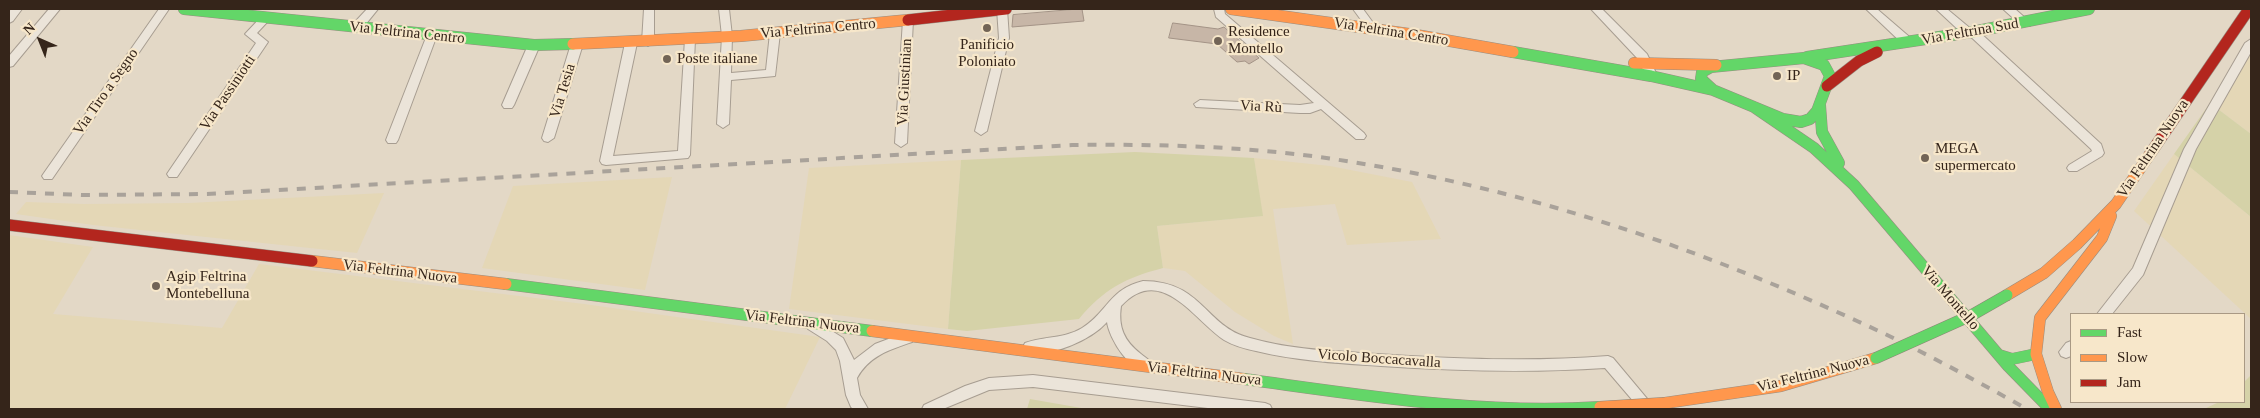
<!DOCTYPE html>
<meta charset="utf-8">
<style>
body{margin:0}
#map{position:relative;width:2260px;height:418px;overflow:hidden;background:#e3d8c6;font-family:Georgia,serif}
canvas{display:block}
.frame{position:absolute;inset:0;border:10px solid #35251a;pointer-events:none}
.legend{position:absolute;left:2070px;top:313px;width:175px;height:90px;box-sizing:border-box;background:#f7e7ca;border:1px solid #a99984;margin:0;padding:6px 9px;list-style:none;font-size:15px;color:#35251a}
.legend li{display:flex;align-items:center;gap:10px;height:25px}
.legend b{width:25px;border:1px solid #a99984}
.north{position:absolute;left:15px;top:15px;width:50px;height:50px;-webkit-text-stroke:4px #f7e7ca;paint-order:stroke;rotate:316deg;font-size:14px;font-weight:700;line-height:20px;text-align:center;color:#35251a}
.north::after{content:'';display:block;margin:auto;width:18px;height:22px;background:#35251a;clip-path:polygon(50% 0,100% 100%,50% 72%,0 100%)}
</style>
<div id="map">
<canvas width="2260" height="418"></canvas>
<div class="frame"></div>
<ul class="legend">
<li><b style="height:6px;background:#63d668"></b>Fast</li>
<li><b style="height:6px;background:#ff974d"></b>Slow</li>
<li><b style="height:6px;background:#b3261e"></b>Jam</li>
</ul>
<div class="north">N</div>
</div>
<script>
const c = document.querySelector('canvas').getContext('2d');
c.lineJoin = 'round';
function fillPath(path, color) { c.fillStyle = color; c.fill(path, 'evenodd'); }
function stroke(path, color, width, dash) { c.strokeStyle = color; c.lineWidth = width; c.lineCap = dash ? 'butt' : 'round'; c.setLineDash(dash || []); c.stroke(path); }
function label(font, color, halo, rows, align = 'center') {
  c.font = font + ' Georgia,serif'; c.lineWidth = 4.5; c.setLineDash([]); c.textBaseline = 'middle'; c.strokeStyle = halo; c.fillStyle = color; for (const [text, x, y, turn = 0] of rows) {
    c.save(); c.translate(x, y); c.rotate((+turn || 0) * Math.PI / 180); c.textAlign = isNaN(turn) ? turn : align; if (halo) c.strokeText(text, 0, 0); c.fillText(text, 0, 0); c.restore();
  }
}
fillPath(new Path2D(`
 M2251 53V134L2210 103Z
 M2174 154 2251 217V319L2134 211Z
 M1254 158 1330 166 1412 182 1441 239 1347 245 1335 204 1273 209 1293 344 1274 336 1235 312 1185 271 1163 268 1157 226 1262 216Z
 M961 160 948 329 789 309 809 168Z
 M672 177 645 290 482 268 513 186Z
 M384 193 357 253 93 225 16 214 26 202 84 204 189 203Z
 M9 235 93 247 53 314 222 328 259 264 584 304 820 337 785 409H9Z`), '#e4d7b6');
fillPath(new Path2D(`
 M2210 103 2251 134V217L2174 154Z
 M1135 152 1254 158 1263 216 1157 226 1163 268C1125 278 1104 289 1079 319L967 331 948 329 961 160Z
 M2251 375V409H2204L2219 402H2244V382Z
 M1030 399 1087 409H1027Z`), '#d5d2a8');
const building = new Path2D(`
 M1082 9 1084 21 1012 27 1013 15Z
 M1173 23 1218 29 1224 27 1259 58 1249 64 1245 61 1237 62 1217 44 1169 38Z`);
fillPath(building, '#c7b6a7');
stroke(building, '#a39386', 1);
const street = new Path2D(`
 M11 9H22L13 21 9 23V12Z
 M49 9H60L13 66 9 67V56Z
 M159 9H169L52 179H44L42 176 44 173Z
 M367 9H378L361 30H353L352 27 353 24Z
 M644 9H654V42L648 46 642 42Z
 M719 9H729L732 36 731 73 766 70 770 33 775 29 780 33 775 76 731 80 729 124 723 128 717 124 722 36Z
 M997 9H1007L1009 38 987 131 981 135 975 131 999 38Z
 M1214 9H1224L1225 14 1364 133 1366 136 1364 139H1356L1321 109 1310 113H1300L1196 107 1194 104 1200 100 1300 105 1314 103 1216 17Z
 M1353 9H1363L1374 24 1372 31H1364V24Z
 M1591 9H1602L1647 54 1656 73 1654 76H1646L1638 59Z
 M1866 9H1877L1913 40 1915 43 1913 46H1905Z
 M1936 9H1947L1971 29H1976L2101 144 2104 153 2102 156 2077 171H2069L2067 168 2069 165 2092 151 2091 149 1970 36H1965Z
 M2003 9H2015L2031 23 2030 26H2022Z
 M266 14 271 18 257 33 268 42 177 177H169L167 174 169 171 256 43 245 34 262 16Z
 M908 16 913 20 907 143 901 147 895 143 903 20Z
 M432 31 437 35 398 140 396 143H388L386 140 427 35Z
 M690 35 695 39 690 155 688 158 606 165 602 164 600 161 625 43 631 39 637 43 613 156 678 151 685 39Z
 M2251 39V52L2196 149 2143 275 2112 314H2097L2133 268 2184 149 2245 43Z
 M577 40 583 44 554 138 548 142 544 141 542 138 571 44Z
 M534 41 540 45 514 105 512 108H504L502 105 528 45Z
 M1143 281C1203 281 1205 327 1250 338 1292 350 1334 351 1377 354 1454 359 1531 362 1608 356L1613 358 1654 407 1653 409H1640L1605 368C1530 373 1455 371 1381 366 1339 363 1297 361 1256 351 1246 349 1234 346 1224 340 1193 319 1161 263 1121 306 1118 327 1124 341 1141 354 1146 358 1150 360 1153 365L1151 369C1131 376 1109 338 1107 322 1091 340 1049 359 1025 351L1023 347 1025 343C1044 336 1064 339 1082 328 1108 312 1109 289 1143 281Z
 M813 319 843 338 854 360 875 344 907 332 912 334 914 338 912 342C889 350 869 356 857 378L860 395 868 409H853L851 407 846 395 840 361 836 350 827 341 808 329 806 325 808 321Z
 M2071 341V356L2066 358 2061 356 2059 352 2066 343Z
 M1033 375 1265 403 1270 405 1272 409H1216L1033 387 989 390 943 409H922L924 405 965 386 989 378Z`);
const fast = new Path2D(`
 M184 9 534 45 573 44
 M1513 52 1651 76 1713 90
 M1807 57 1972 32 2089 9
 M1804 58 1824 65 1830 76 1817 111 1810 119 1801 122 1783 119 1713 90 1701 79 1702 72 1711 67Z
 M1820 105 1822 132 1839 163
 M1754 107 1814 148 1854 185 2008 366 2050 409
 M506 284 872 331
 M1999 355 2012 359 2036 354
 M1244 379C1362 395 1481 415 1600 407`);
const slow = new Path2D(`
 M1231 9 1416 35 1513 52
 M573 44 741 36 908 20
 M1634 63 1716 65
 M312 261 506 284
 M2007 295 2044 273 2077 244 2116 204 2150 154
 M872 331 1244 379
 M1665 403 1781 386 1876 358
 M2056 409 2048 392 2036 354 2040 318 2102 238 2111 216`);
const jam = new Path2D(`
 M908 20 1006 9
 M1827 86 1859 61 1877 52
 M2150 154 2249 9
 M9 225 312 261`);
stroke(street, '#a79d91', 2);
stroke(fast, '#978d81', 12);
stroke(slow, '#978d81', 12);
stroke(jam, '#978d81', 12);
fillPath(street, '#ebe4d9');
stroke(fast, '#63d668', 11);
stroke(slow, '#ff974d', 11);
stroke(jam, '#b3261e', 11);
stroke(new Path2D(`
 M9 192 82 195 207 194 1072 145C1154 144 1237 146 1319 157 1506 183 1685 242 1857 321 1915 347 1971 378 2027 409`), '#a9a29a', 4, [9, 9]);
const fastBridge = new Path2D(`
 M1876 358 1972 315 2007 295`);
const slowBridge = new Path2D(`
 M1600 407 1665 403`);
stroke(fastBridge, '#8d8377', 12, []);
stroke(slowBridge, '#8d8377', 12, []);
stroke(fastBridge, '#63d668', 11);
stroke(slowBridge, '#ff974d', 11);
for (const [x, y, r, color] of [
 [987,28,5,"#726456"],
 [1218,41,5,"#726456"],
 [667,59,5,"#726456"],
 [1777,76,5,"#726456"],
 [1925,158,5,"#726456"],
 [156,286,5,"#726456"]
]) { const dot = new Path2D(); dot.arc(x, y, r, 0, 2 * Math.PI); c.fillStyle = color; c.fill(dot); stroke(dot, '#f7e7ca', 2); }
label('15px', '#35251a', '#f7e7ca', [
 ["Via Feltrina Centro",818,29,-5],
 ["Via Feltrina Centro",1391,32,9],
 ["Via Feltrina Sud",1970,32,-10],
 ["Via Feltrina Centro",407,33,6],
 ["Via Giustinian",905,82,-87],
 ["Via Tesia",563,91,-73],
 ["Via Tiro a Segno",106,92,-55],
 ["Via Passiniotti",228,93,-56],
 ["Via Rù",1261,107,3],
 ["Via Feltrina Nuova",2153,149,-56],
 ["Via Feltrina Nuova",400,272,7],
 ["Via Montello",1950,298,49],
 ["Via Feltrina Nuova",802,322,7],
 ["Vicolo Boccacavalla",1379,359,4],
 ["Via Feltrina Nuova",1204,374,7],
 ["Via Feltrina Nuova",1813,374,-14]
]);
label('15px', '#35251a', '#f7e7ca', [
 ["Residence",1228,32],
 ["Montello",1228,49],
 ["Panificio",987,45,"center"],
 ["Poloniato",987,62,"center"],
 ["Poste italiane",677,59],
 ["IP",1787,76],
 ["MEGA",1935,149],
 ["supermercato",1935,166],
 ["Agip Feltrina",166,277],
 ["Montebelluna",166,294]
], 'left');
</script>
